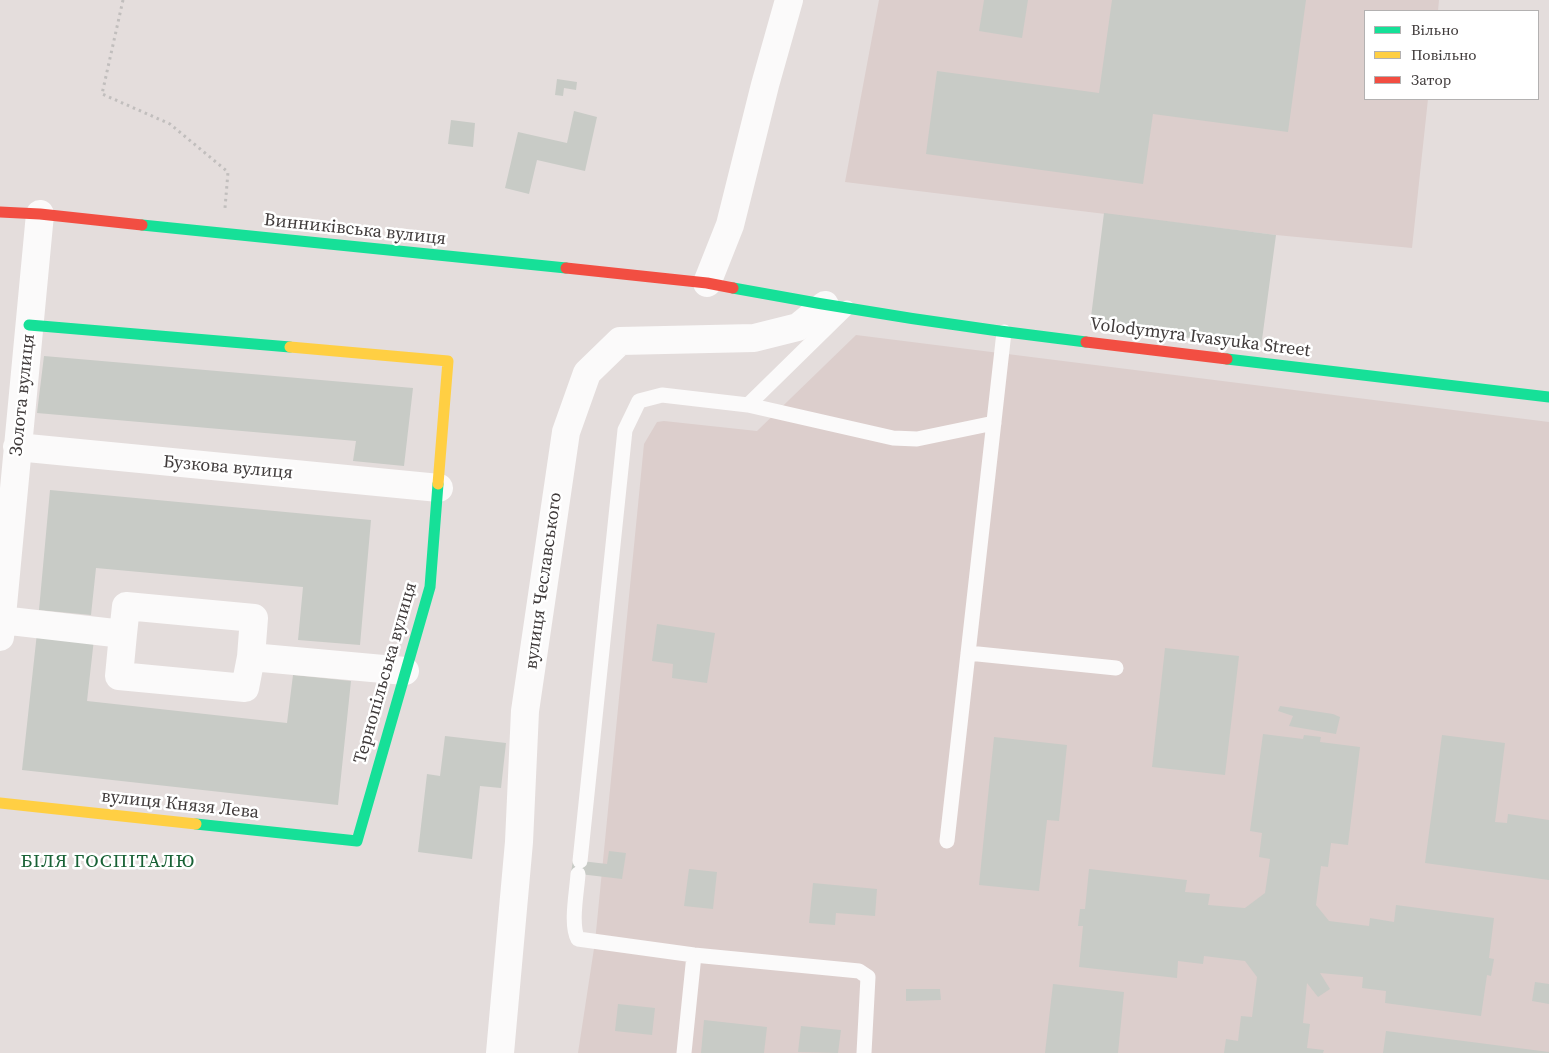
<!DOCTYPE html>
<meta charset="utf-8">
<style>
body{margin:0}
#map{position:relative;width:1549px;height:1053px;overflow:hidden;background:#e4dddc;font-family:"Source Serif 4",serif}
canvas{display:block}
.legend{position:absolute;left:1364px;top:10px;width:175px;height:90px;box-sizing:border-box;background:#fff;border:1px solid #b3b1b1;margin:0;padding:6px 9px;list-style:none;font-size:15px;color:#403b3b}
.legend li{display:flex;align-items:center;gap:10px;height:25px}
.legend b{width:25px;border:1px solid #b3b1b1}
</style>
<div id="map">
<canvas width="1549" height="1053"></canvas>
<ul class="legend">
<li><b style="height:6px;background:#16e098"></b>Вільно</li>
<li><b style="height:6px;background:#ffcf43"></b>Повільно</li>
<li><b style="height:6px;background:#f24e42"></b>Затор</li>
</ul>
</div>
<script>
const c = document.querySelector('canvas').getContext('2d');
c.lineJoin = 'round';
function fillPath(path, color) { c.fillStyle = color; c.fill(path, 'evenodd'); }
function stroke(path, color, width, dash) { c.strokeStyle = color; c.lineWidth = width; c.lineCap = dash ? 'butt' : 'round'; c.setLineDash(dash || []); c.stroke(path); }
function label(font, color, halo, rows, align = 'center') {
  c.font = font + ' "Source Serif 4",serif'; c.lineWidth = 5; c.setLineDash([]); c.textBaseline = 'middle'; c.strokeStyle = halo; c.fillStyle = color; for (const [text, x, y, turn = 0] of rows) {
    c.save(); c.translate(x, y); c.rotate((+turn || 0) * Math.PI / 180); c.textAlign = isNaN(turn) ? turn : align; if (halo) c.strokeText(text, 0, 0); c.fillText(text, 0, 0); c.restore();
  }
}
fillPath(new Path2D(`
 M879 0H1439L1438 11H1365V99H1428L1412 248 1276 235 845 182Z
 M856 335 1549 422V1053H578L595 942 644 444 657 422 664 421 757 431Z`), '#dccecc');
fillPath(new Path2D(`
 M984 0H1028L1022 38 979 31Z
 M1112 0H1306L1288 132 1153 114 1143 184 926 154 937 71 1099 93Z
 M557 79 577 82 576 90 564 88 563 96 555 95Z
 M574 111 597 117 585 171 537 160 529 194 505 188 518 132 567 143Z
 M451 120 475 123 473 147 448 144Z
 M1104 213 1276 235 1261 347 1090 325Z
 M44 356 413 388 404 466 353 461 356 441 37 413Z
 M50 490 371 520 360 645 298 640 303 587 96 568 91 615 39 610Z
 M657 624 715 633 707 683 672 678 673 664 652 661Z
 M37 633 94 639 87 701 287 723 293 675 351 681 338 805 22 770Z
 M1165 648 1239 656 1225 775 1152 767Z
 M1280 706 1333 714 1340 717 1336 734 1289 726 1293 716 1278 711Z
 M1263 734 1303 739 1304 735 1321 737 1320 742 1360 747 1348 845 1331 843 1328 867 1321 866 1316 905 1329 921 1369 926 1370 918 1394 922 1396 905 1494 918 1489 958 1494 959 1491 976 1487 975 1481 1016 1385 1003 1386 991 1362 988 1363 977 1320 973 1330 989 1318 997 1307 983 1303 1023 1310 1024 1307 1048 1324 1050 1323 1053H1224L1226 1039 1238 1041 1241 1016 1252 1017 1257 977 1245 961 1204 956 1203 964 1178 961 1177 978 1079 967 1083 926H1078L1080 909H1085L1089 869 1187 880 1185 892 1210 894 1208 905 1245 908 1265 893 1270 859 1259 857 1262 833 1250 831Z
 M1442 735 1505 743 1495 822 1507 823 1508 814 1549 820V880L1425 863Z
 M445 736 506 743 501 788 480 786 472 859 418 852 427 774 440 776Z
 M994 737 1067 745 1059 821 1047 820 1039 891 979 885Z
 M609 851 626 853 622 879 571 873 573 860 607 864Z
 M689 869 717 872 713 909 684 906Z
 M813 883 877 889 875 916 836 913 835 925 809 923Z
 M1535 982 1549 984V1004L1532 1001Z
 M1053 984 1124 992 1118 1053H1045Z
 M906 989H940L941 1000 906 1001Z
 M618 1004 655 1008 652 1035 615 1031Z
 M704 1020 767 1027 764 1053H701Z
 M801 1026 841 1030 838 1053 798 1052Z
 M1386 1031 1549 1052V1053H1383Z`), '#c8cbc6');
stroke(new Path2D(`
 M123 0 102 94 170 124 228 172 225 208`), '#c1bebd', 3, [2.5, 4]);
stroke(new Path2D(`
 M748 405 893 438 917 439 994 423
 M968 653 1116 668
 M947 841 1004 332
 M580 861 625 430 639 401 662 395 748 405 847 308
 M578 874C577 891 570 925 578 939L694 955 859 971 868 977 864 1053
 M684 1053 694 955`), '#fbfafa', 15);
stroke(new Path2D(`
 M707 283 730 225 765 85 789 0
 M17 447 439 488
 M1 620 123 634 126 606 254 618 251 657 405 671
 M123 634 119 676 245 688 251 657
 M0 637 40 214
 M500 1053 519 842 525 711 566 432 587 373 620 341 754 338 798 327 825 305`), '#fbfafa', 28);
stroke(new Path2D(`
 M142 225 566 268
 M733 288C850 310 967 328 1086 342
 M29 325 290 347
 M1227 359 1549 397
 M196 824 357 841 430 587 438 484`), '#16e098', 11);
stroke(new Path2D(`
 M290 347 448 361 438 484
 M0 803 196 824`), '#ffcf43', 11);
stroke(new Path2D(`
 M0 212 40 214 142 225
 M566 268 707 283 733 288
 M1086 342 1227 359`), '#f24e42', 11);
label('18px', '#403b3b', '#fff', [
 ["Винниківська вулиця",355,230,6],
 ["Volodymyra Ivasyuka Street",1200,338,7],
 ["Золота вулиця",23,395,-84],
 ["Бузкова вулиця",228,468,5],
 ["вулиця Чеславського",544,581,-82],
 ["Тернопільська вулиця",386,673,-74],
 ["вулиця Князя Лева",180,805,6]
]);
c.letterSpacing = '1px';
label('19px', '#186135', '#fff', [
 ["БІЛЯ ГОСПІТАЛЮ",108,862]
]);
c.letterSpacing = '0px';
</script>
